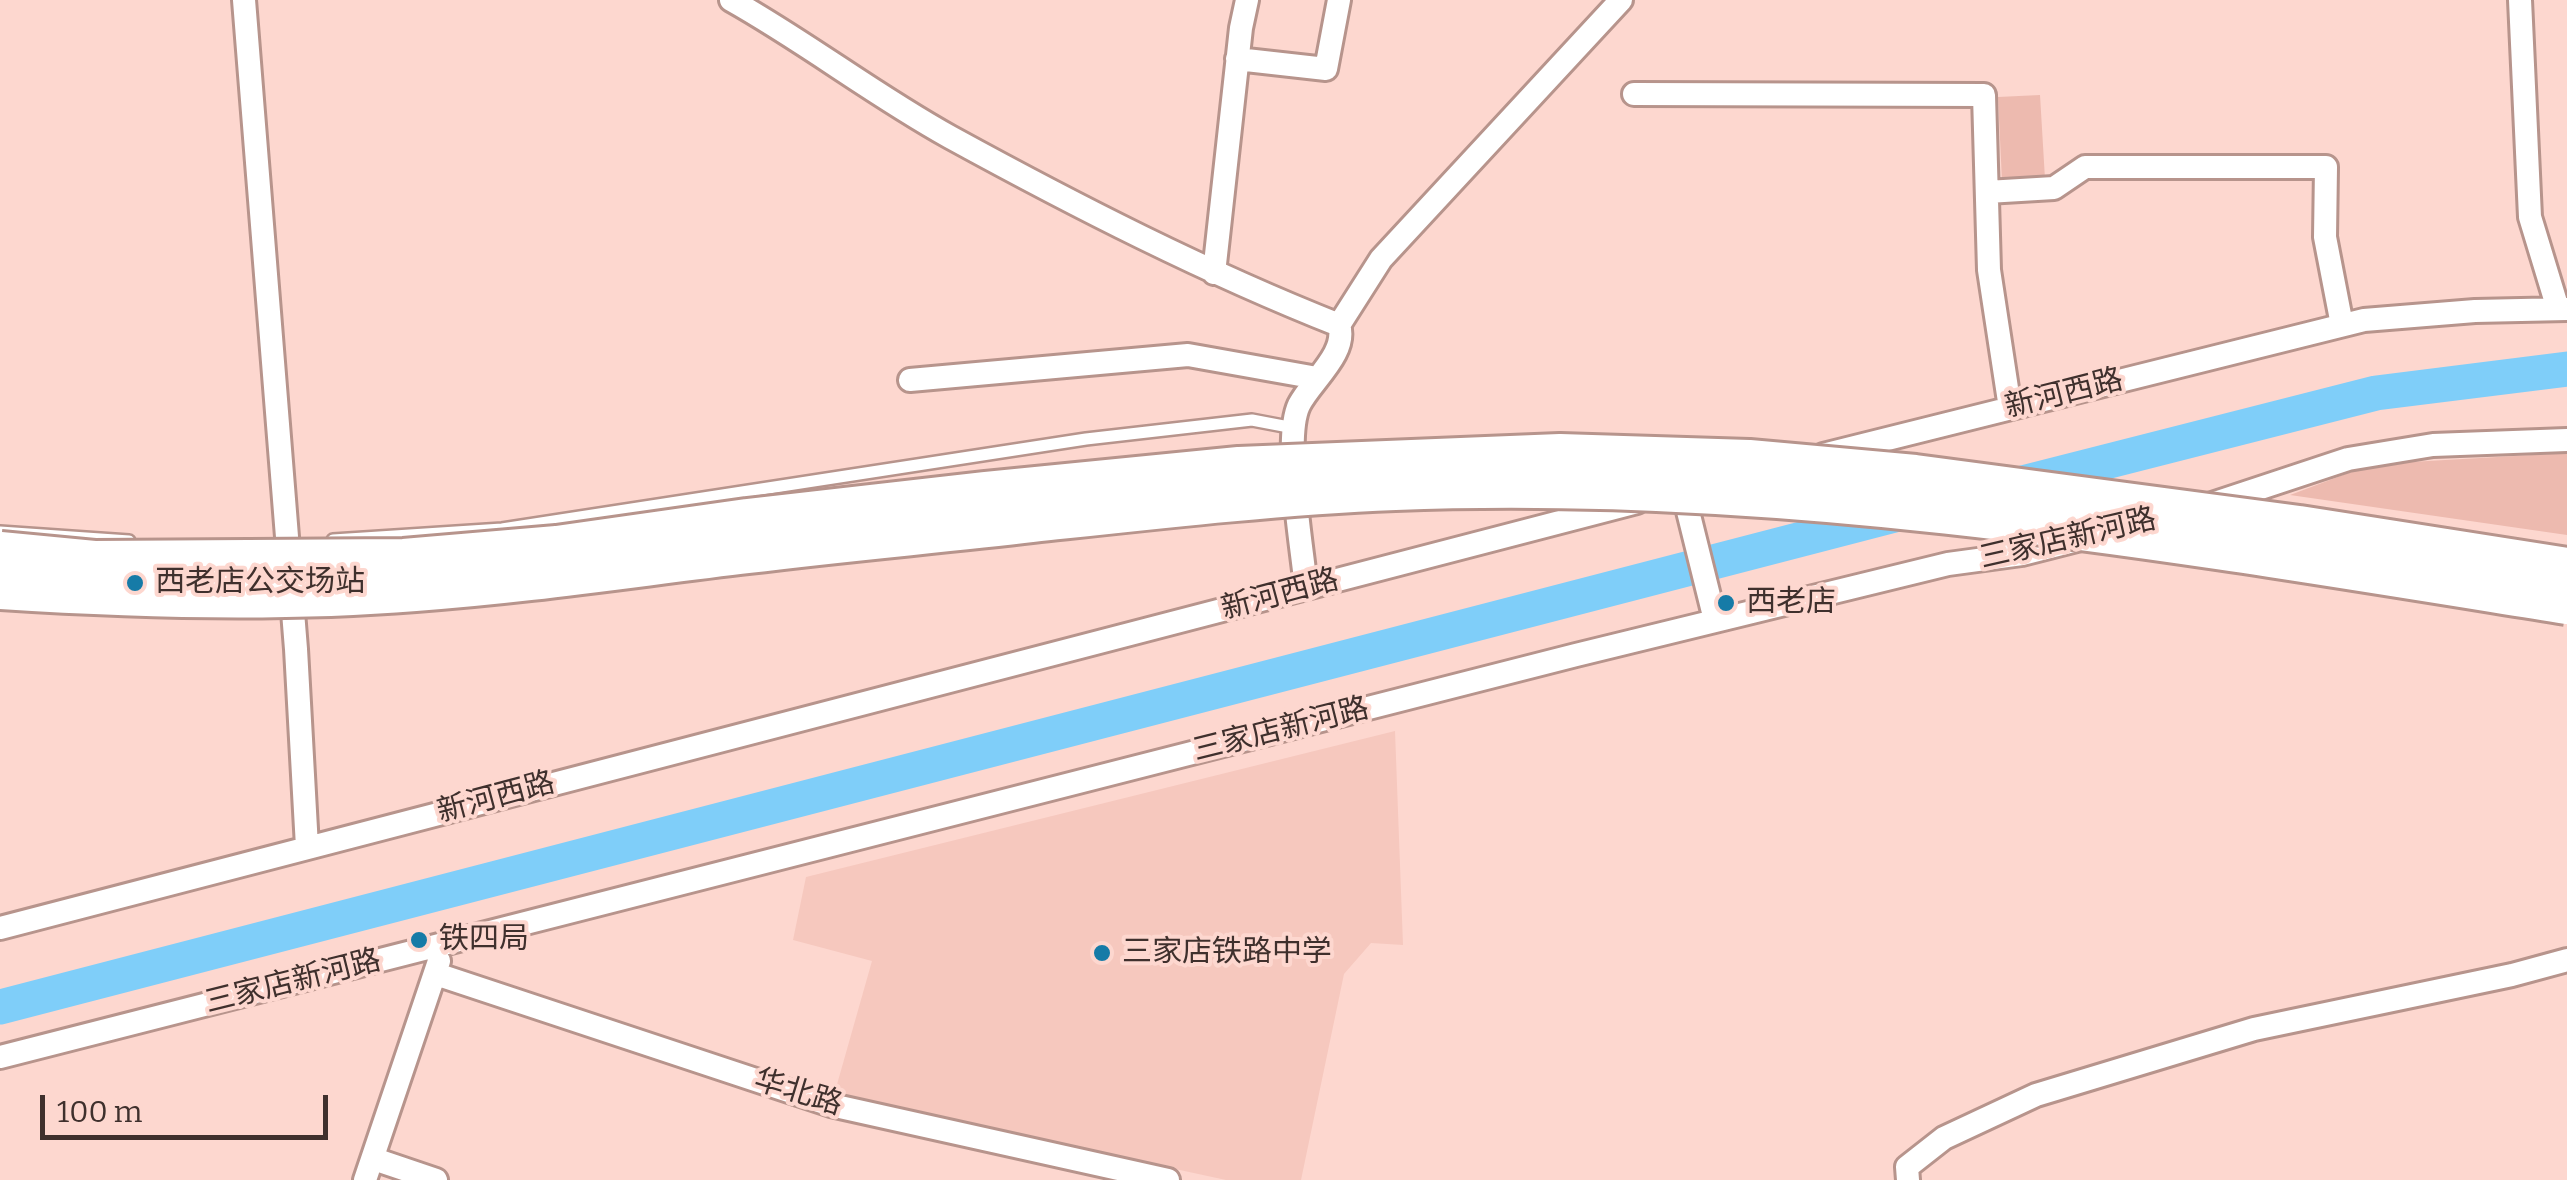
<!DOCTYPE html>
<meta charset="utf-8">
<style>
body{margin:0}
#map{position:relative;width:2567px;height:1180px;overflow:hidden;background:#fdd7cf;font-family:Bitter,serif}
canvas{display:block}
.scale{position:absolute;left:40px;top:1095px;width:288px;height:45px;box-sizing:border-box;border:5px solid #3f302d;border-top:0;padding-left:12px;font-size:30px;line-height:35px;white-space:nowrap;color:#3f302d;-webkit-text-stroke:8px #fdd7cf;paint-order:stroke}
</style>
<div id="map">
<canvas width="2567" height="1180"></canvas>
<div class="scale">100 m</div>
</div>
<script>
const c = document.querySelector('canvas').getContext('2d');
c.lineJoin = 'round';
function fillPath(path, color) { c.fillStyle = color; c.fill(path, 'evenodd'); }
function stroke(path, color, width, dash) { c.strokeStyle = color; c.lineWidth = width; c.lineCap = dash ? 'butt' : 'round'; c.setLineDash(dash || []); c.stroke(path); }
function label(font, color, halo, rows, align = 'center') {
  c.font = font + ' Bitter,"Noto Sans SC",serif'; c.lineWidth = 8; c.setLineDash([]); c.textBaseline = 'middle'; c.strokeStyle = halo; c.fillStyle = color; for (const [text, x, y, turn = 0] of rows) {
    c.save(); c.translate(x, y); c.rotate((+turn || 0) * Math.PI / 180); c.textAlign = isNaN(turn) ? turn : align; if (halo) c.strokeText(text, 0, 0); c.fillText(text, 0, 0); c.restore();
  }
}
fillPath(new Path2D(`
 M1395 731 1403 945 1371 943 1344 974 1301 1180H1226L834 1095 872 961 793 940 806 877Z`), '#f6c8be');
fillPath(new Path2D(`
 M2040 95 2045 179 2002 181 1998 97Z
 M2567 453V535L2290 495 2351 472 2393 463Z`), '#edbaaf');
stroke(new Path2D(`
 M2011 486 2376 393 2567 369
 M0 1007 1902 513`), '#7fcef9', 35);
const lane = new Path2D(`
 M0 532 129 541
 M333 540 502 529 1086 439 1252 420 1294 428`);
const street = new Path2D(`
 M244 0 296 649 307 847
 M731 0C806 42 874 95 950 137 1076 206 1205 272 1339 325
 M2520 0 2530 217 2558 309
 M1237 59 1326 69 1339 0
 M1634 94 1984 95 1989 270 2010 408
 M1987 192 2054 188 2085 167H2326L2325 237 2342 325
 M1214 273 1241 28 1247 0
 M910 380 1188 355 1317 378
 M1823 455 2364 320 2475 311 2567 309
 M1683 491 1715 620
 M2209 505 2348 459 2433 445 2567 440
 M1306 588C1302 546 1283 439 1299 405 1311 381 1348 353 1339 325L1381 259 1621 0
 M0 928 1637 502
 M436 974 831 1105 1168 1180
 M0 1057 1576 655 1948 564 2022 554 2077 540
 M374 1159 436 1180
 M365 1180 439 961
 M1908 1180 1907 1167 1944 1138 2036 1095 2254 1029 2512 975 2567 960`);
stroke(lane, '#b7948c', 16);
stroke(street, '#b7948c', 28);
stroke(lane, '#fff', 11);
stroke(street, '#fff', 22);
const highwayBridge = new Path2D(`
 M0 553 94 562 404 560 557 547 747 520 984 493 1239 468 1560 455 1749 461 1915 476 2299 527 2567 569
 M0 588C137 597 277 601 415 590 527 582 638 565 749 552 844 540 939 532 1033 521 1153 508 1274 494 1395 489 1789 473 2179 541 2567 603`);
stroke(highwayBridge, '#b7948c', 48, []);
stroke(highwayBridge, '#fff', 42);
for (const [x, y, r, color] of [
 [135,583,10,"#167ba7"],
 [1726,603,10,"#167ba7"],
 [419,940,10,"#167ba7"],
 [1102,953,10,"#167ba7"]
]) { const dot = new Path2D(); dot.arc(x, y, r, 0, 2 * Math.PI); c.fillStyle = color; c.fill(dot); stroke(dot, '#fdd7cf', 4); }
label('30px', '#3f302d', '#fdd7cf', [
 ["新河西路",2064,394,-14],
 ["三家店新河路",2068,539,-13],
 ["新河西路",1280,595,-15],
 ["三家店新河路",1281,730,-14],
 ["新河西路",496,798,-15],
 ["三家店新河路",293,982,-14],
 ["华北路",798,1093,17]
]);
label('30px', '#3f302d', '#fdd7cf', [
 ["西老店公交场站",155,583],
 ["西老店",1746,603],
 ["铁四局",439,940],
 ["三家店铁路中学",1122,953]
], 'left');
</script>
